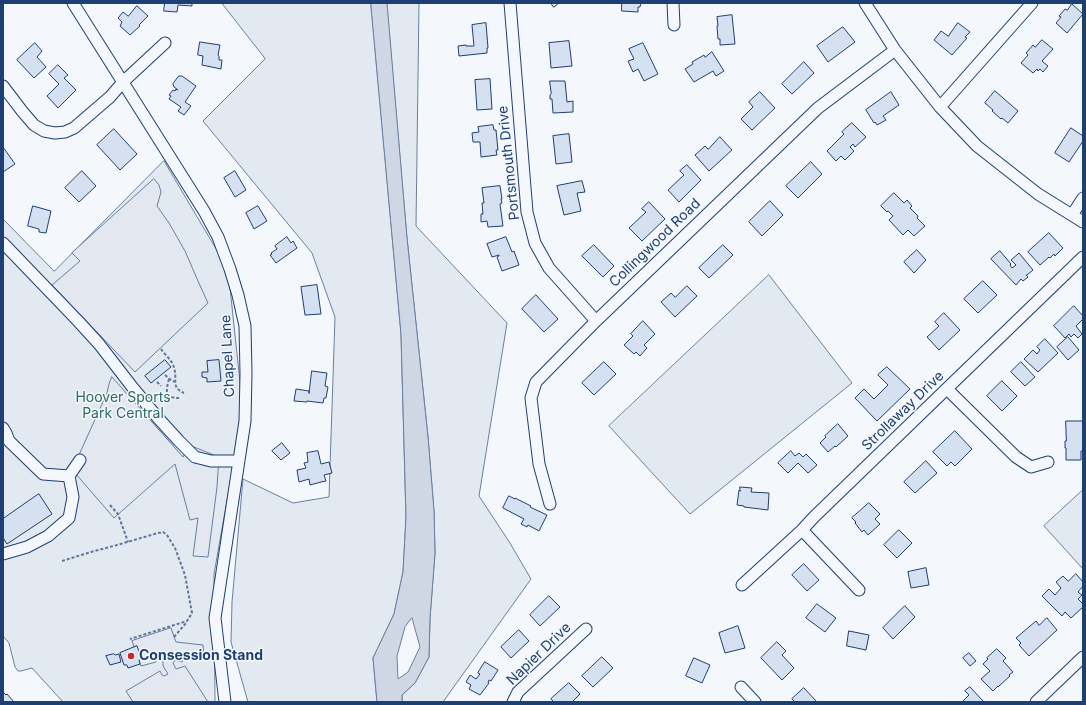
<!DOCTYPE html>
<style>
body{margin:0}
#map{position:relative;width:1086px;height:705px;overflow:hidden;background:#f4f7fb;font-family:Inter,sans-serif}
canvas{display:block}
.frame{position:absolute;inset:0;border:4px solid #1d3f73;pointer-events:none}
</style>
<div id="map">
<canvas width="1086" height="705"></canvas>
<div class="frame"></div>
</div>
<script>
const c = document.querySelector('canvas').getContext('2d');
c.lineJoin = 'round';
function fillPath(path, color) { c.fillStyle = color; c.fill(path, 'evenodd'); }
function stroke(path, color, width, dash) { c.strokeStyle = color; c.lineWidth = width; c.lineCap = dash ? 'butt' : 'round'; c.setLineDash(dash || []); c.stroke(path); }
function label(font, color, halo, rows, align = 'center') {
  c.font = font + ' Inter,sans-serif'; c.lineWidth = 3; c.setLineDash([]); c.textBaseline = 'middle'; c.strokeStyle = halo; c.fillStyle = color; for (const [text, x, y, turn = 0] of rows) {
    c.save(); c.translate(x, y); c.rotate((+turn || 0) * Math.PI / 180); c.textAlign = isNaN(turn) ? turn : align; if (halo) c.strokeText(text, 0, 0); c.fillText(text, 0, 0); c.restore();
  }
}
const green = new Path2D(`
 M222 3H371L401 334 406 517 403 572 394 614 373 658 377 702H248L231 642 232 602 243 479 293 503 329 497 335 317 312 253 203 121 265 59Z
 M387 3H419L416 226 507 323 479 496 510 543 531 579 443 702H402V695L415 683 429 657 430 618 435 553 434 511 428 437 407 238Z
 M164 161 228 269 243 410 214 574 215 702H63L32 668 21 671H18L15 667 9 643 3 636V219L54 271Z
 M769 275 852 383 690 514 609 426Z
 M1083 490V569L1044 526Z`);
fillPath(green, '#e3e9f0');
stroke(green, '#687fa3', 1);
const parking = new Path2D(`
 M154 179 159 185 161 192 157 206 169 223 185 251 198 281 208 303 135 372 52 285 80 261 72 253Z
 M112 377 183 457 189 445 219 457 217 487 208 557 193 556 198 518 190 520 175 464 114 518 75 473 84 465 78 457 107 393 109 384Z
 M171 628 176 642 203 645 204 658 183 655 182 662 175 660 173 663 176 669 185 666 208 702H133L126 691 160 671 162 675 164 676 168 674 163 666V657L161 653 157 652 155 655 156 662 141 666 132 641Z`);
fillPath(parking, '#e3e8f0');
stroke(parking, '#687fa3', 1);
const water = new Path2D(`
 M371 3H387L407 238 428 437 434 511 435 553 430 618 429 657 415 683 402 695V702H377L373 658 394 614 403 572 406 517 401 334ZM412 618 420 647 408 672 398 679 397 656 405 627Z`);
fillPath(water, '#cfd7e4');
stroke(water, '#687fa3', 1);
const building = new Path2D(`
 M165 3H192V6L178 5 177 12 164 11Z
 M551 3H559L554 7Z
 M622 3H641L640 7H638V12L622 11Z
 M1072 4 1083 14 1067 33 1056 23 1061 17 1059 16 1065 9 1067 10Z
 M137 6 148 16 139 25 140 26 130 35 120 26 122 22 118 18 123 12 128 16Z
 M732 15 735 44 720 45V39H718L717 26H718L717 17Z
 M486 23 488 48H487V53L459 56 458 46 466 45V46H474L472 25Z
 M958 23 970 32 965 37 967 38 952 55 934 40 941 31 948 36Z
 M843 27 855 42 828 62 817 46Z
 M1042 40 1053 49 1042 61 1048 66 1043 72 1040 69 1038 71 1037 69 1033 73 1021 63 1028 55 1026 53 1033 45 1035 47Z
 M569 41 572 66 551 68 549 43Z
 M200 42 220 45 218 55 219 56V60H222L221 69 202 65 203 56 198 55Z
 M35 43 42 51 37 57 46 67 34 78 17 60Z
 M643 43 658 74 644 81 638 69 633 72 628 61 634 59 629 49Z
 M712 52 724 71 716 76 713 71 694 82 685 69 693 64 692 62 704 55 705 57Z
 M804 62 814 73 792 94 782 84Z
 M58 65 68 75 64 78 76 90 58 108 47 96 59 84 49 74Z
 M179 76H182L196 86 185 102 191 106 184 115 178 111 181 107 169 99 171 96 169 95 173 90 175 91 176 89 178 90 174 87 173 84Z
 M490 79 492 109 477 110 475 80Z
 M550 81H565L567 102 573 101V112L553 113 552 99H550V95L551 94Z
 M995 91 1018 111 1008 123 1002 118 1001 119 992 111 993 110 985 103Z
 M760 92 775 108 752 130 741 119 753 107 749 102Z
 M891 92 899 105 883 116 886 120 877 125 875 122 874 123 866 110Z
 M852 123 866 137 855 147 853 144 850 147 854 151 845 160 841 156 836 161 827 151 844 134 842 132Z
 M493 125 494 130H496L498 150H496L497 155 481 157 480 142H473L472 133 479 132 478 127Z
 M1071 128 1083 136V141L1069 162 1055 153Z
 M114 129 137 154 120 170 97 145Z
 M569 134 572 162 556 164 553 136Z
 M720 137 732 150 709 171 695 155 705 146 708 149Z
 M3 147 15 164 3 172Z
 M811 162 822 174 798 198 786 186Z
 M687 165 701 180 679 202 668 190 684 175 680 171Z
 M82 171 96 186 79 202 65 188Z
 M235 171 246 190 235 197 224 178Z
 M582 181 585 192 577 193 581 211 564 215 557 186Z
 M500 186 502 199H501L502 203 500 204 503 226 488 227 487 221 481 222V214H483L482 203H484L482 188Z
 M894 193 904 203 907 200 912 206 910 208 918 216 917 218 925 226 914 236 908 230 903 235 889 220 893 216 888 211 887 212 881 206Z
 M770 201 783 215 762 236 749 222Z
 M649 202 665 219 642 241 629 228 646 212 642 209Z
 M33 206 51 211 46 233 39 232V229L28 226Z
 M258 206 267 221 254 229 246 213Z
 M1049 233 1063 248 1055 256 1054 254 1050 258 1049 257 1040 265 1028 252Z
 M287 237 291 243 293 241 297 248 276 263 270 255 272 254 271 253 277 249 275 246Z
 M506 237 512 252 514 251 519 265 502 271 497 257 499 256V255L492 257 487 244Z
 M594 245 614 266 603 277 582 256Z
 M723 245 733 255 709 278 699 268Z
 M917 250 926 260 914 273 904 262Z
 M1000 251 1011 264 1010 265 1012 268 1016 265 1011 260 1019 253 1033 270 1027 275H1026L1028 277 1023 281 1021 279 1016 285 991 259Z
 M983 281 997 295 978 313 964 299Z
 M317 285 321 314 305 315 301 287Z
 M687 286 697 296 675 317 661 302 671 293 675 297Z
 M536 295 558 319 544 332 522 309Z
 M1074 306 1083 316V319L1076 326 1082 334 1078 338 1074 334 1071 337 1069 334 1065 338 1054 326Z
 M944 313 960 330 939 350 927 337 939 326 935 322Z
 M643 321 655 334 644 345 647 348 640 356 636 352 634 354 624 345 633 336 631 334Z
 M1068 337 1079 350 1068 360 1057 347Z
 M1045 339 1058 353 1038 372 1024 359 1033 350 1037 354 1040 350 1037 347Z
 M165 360 171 367 151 383 145 376Z
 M219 360 221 381 207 382V378L202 377V372H208L207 361Z
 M604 362 616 374 594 395 582 383Z
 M1021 362 1035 377 1025 386 1011 372Z
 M887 367 910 389 877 421 855 398 864 389 874 399 888 385 878 375Z
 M312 371 327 373 325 386 328 387 326 398H324L323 403 307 401V402L294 401 296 389 309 391V393Z
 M1002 381 1017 396 1002 411 987 396Z
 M1066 421H1083V451H1081V460H1066V448H1065V441H1066Z
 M838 424 848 436 836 447 835 446 828 452 820 443 826 437 825 436Z
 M955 431 972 449 955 466 951 462 947 466 933 452Z
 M282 443 290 453 281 460 272 451Z
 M318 451 321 464 329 462 332 473 324 475 326 481 321 482 310 485 309 479 299 482 297 470 306 468 304 463 308 462 307 453Z
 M791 451 795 456 799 453 803 457 806 454 817 465 808 473 798 463 788 473 778 463Z
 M926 461 937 473 915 493 904 482Z
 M740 487 752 488 751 492 769 493 768 510 744 507V506L737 505 739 490 740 491Z
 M39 494 52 514 7 544 3 538V519Z
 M509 496 515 499V498L531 506 530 507 547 515 539 531 528 525 527 527 521 524 524 519 503 508Z
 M869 503 880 514 875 519 880 524 868 535 864 530 862 532 855 523 856 522 852 518Z
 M899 530 912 543 897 558 884 545Z
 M804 564 819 580 807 591 792 575Z
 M926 568 929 585 911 588 908 572Z
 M1076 574 1083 582V586L1078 592 1082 595 1078 599 1083 604V607L1071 618 1065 612 1062 616 1042 596 1049 589 1055 595 1061 588 1056 582 1063 576 1068 581Z
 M549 596 560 607 540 626 530 615Z
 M817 604 836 618 825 632 806 618Z
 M905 606 915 617 893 639 883 628Z
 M1047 618 1057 630 1029 656 1019 645 1021 643 1016 638 1036 621 1039 625Z
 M738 626 745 648 725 653 719 633Z
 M519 630 529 641 511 658 501 647Z
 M849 631 869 635 866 650 847 646Z
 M777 642 786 651 782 655 794 668 782 680 761 658Z
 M137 646 142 659 139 660 140 664 128 668 127 665H124L120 653Z
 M997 649 1006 658 1003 661 1013 672 1009 675 1010 676 998 687V686L993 691 981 679 990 671 983 664 988 659 987 658Z
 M969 653 976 661 970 666 963 658Z
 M114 654 115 655 119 654 121 662 110 665 106 656Z
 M602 657 613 668 593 687 582 676Z
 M694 658 710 665 702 683 686 676Z
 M485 662 498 670 491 681 489 680 488 683H489L480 695 469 689 471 685 466 682 470 675 476 679 480 674 478 673Z
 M569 683 580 694 572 702H554L551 699Z
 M970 687 984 702H962L969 695 965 691Z
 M804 688 817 702H795L792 699Z
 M3 692 6 695 7 694 14 702H3Z`);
fillPath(building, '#d5e0f0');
stroke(building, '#1d3f73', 1);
const minor = new Path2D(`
 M73 3 204 211 218 237 230 269 238 295 245 326 246 374 245 421 215 618 225 702
 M510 3 527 212 535 243 549 268 596 321
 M673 3 674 25
 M865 3 895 50 940 107 977 146 1038 194 1083 222
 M3 86 22 111 34 125 44 131 55 133 65 132 74 128 110 97 123 82 165 43
 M940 107 1032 3
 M1072 215 1083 198
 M3 243 78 321 99 344 133 388 158 418 179 441 195 457 211 461H239
 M947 389 1016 457 1031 467 1048 462
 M3 428 6 433 9 441 43 474 69 476 73 497 69 518 48 536 27 547 3 554
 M69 476 80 460
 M550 504 539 464 531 398 536 382 596 321 818 108 895 50
 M802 530 859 590
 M742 585 802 530 814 517 1083 257
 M741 687 755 702
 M513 702 518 692 586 629
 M1036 702 1083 657`);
stroke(minor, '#1d3f73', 13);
stroke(new Path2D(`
 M161 349C165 355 173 361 174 368 178 379 170 387 184 393
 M165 375 171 380 175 382
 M169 379C166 390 164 398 179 398
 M157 382 161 386
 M110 505 118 514 128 542
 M62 561 91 552 117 545 158 533 163 532 167 535 175 548 185 575 192 613 187 621 130 639
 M174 637 187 622`), '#5e769c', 2, [3, 2]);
stroke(minor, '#f4f7fb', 11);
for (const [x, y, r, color] of [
 [131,656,4,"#c62828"]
]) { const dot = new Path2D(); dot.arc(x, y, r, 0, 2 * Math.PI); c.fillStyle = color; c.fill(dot); stroke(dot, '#f4f7fb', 1.5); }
label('14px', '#1d3f73', '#f4f7fb', [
 ["Portsmouth Drive",509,163,-96],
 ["Collingwood Road",655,243,-44],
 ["Chapel Lane",228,356,-93],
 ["Strollaway Drive",903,411,-44],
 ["Napier Drive",539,654,-44]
]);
label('14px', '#2c6c60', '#f4f7fb', [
 ["Hoover Sports",123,398],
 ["Park Central",123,414]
]);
label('bold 14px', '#1d3f73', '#f4f7fb', [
 ["Consession Stand",139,656]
], 'left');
</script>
